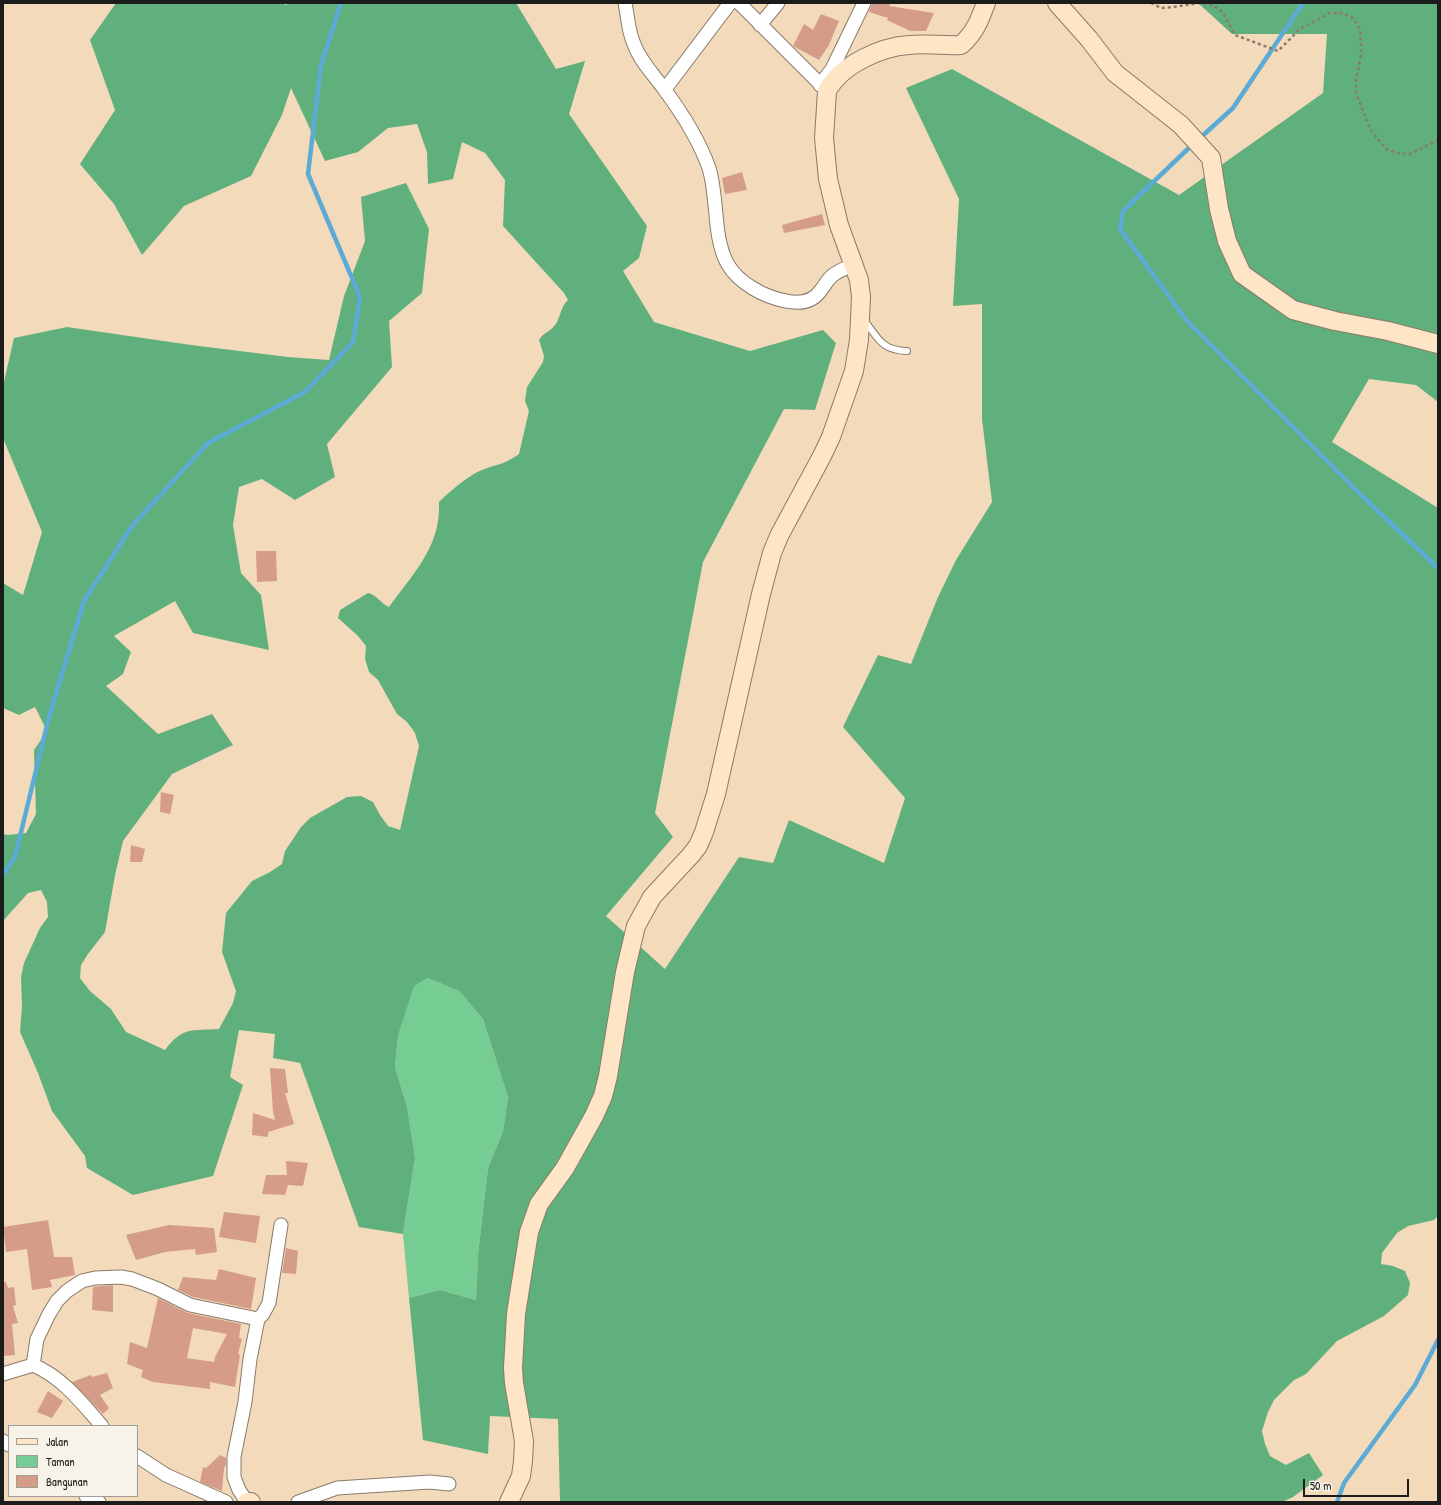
<!DOCTYPE html>
<style>
body{margin:0}
#map{position:relative;width:1441px;height:1505px;overflow:hidden;background:#f3daba;font-family:"Patrick Hand",sans-serif}
canvas{display:block}
.frame{position:absolute;inset:0;border:4px solid #1c1c1c;pointer-events:none}
.legend{position:absolute;left:8px;top:1425px;width:130px;height:72px;box-sizing:border-box;background:#f7f3e8;border:1px solid #9f9d96;margin:0;padding:5px 7px;list-style:none;font-size:12px;color:#1c1c1c}
.legend li{display:flex;align-items:center;gap:8px;height:20px}
.legend b{width:20px;border:1px solid #9f9d96}
.scale{position:absolute;left:1303px;top:1479px;width:106px;height:18px;box-sizing:border-box;border:2px solid #1c1c1c;border-top:0;padding-left:5px;font-size:12px;line-height:14px;white-space:nowrap;color:#1c1c1c;-webkit-text-stroke:3px #f7f3e8;paint-order:stroke}
</style>
<div id="map">
<canvas width="1441" height="1505"></canvas>
<div class="frame"></div>
<ul class="legend">
<li><b style="height:5px;background:#fde5c5"></b>Jalan</li>
<li><b style="height:11px;background:#76cd93"></b>Taman</li>
<li><b style="height:11px;background:#d59c89"></b>Bangunan</li>
</ul>
<div class="scale">50 m</div>
</div>
<script>
const c = document.querySelector('canvas').getContext('2d');
c.lineJoin = 'round';
function fillPath(path, color) { c.fillStyle = color; c.fill(path, 'evenodd'); }
function stroke(path, color, width, dash) { c.strokeStyle = color; c.lineWidth = width; c.lineCap = dash ? 'butt' : 'round'; c.setLineDash(dash || []); c.stroke(path); }
fillPath(new Path2D(`
 M428 978 459 991 483 1019 508 1097 503 1131 488 1168 478 1254 476 1300 440 1290 409 1298 403 1234 415 1158 407 1106 395 1068 398 1036 413 986Z`), '#76cd93');
fillPath(new Path2D(`
 M116 3H279L287 5V3H516L556 69 585 61 569 114 647 226 639 258 623 271 654 322 750 351 823 330 836 343 815 410 784 409 703 562 655 813 673 837 606 916 665 969 739 857 773 863 789 820 884 863 905 798 843 727 878 655 911 664 938 597 956 560 992 502 982 419V304L953 306 959 199 906 88 952 69 1179 195 1323 93 1327 34H1232L1198 3H1438V402L1416 385 1369 379 1332 442 1438 508V1216L1434 1220 1408 1226 1397 1233 1382 1253 1381 1264 1393 1266 1405 1271 1410 1283 1408 1295 1384 1316 1337 1341 1306 1374 1294 1380 1274 1400 1268 1412 1262 1431 1265 1444 1270 1456 1286 1465 1309 1453 1323 1475 1293 1497 1282 1502H560L558 1419 490 1416 488 1454 423 1440 409 1298 440 1290 476 1300 478 1254 488 1168 503 1131 508 1097 483 1019 459 991 428 978 414 986 398 1036 395 1068 407 1106 415 1158 403 1234 359 1227 300 1063 273 1058 275 1034 239 1030 230 1077 243 1085 213 1176 133 1195 87 1168 85 1156 52 1111 38 1073 20 1032 22 1006 21 977 24 963 40 928 48 917 47 902 41 890 28 893 3 921V834L8 835 26 833 36 814 34 750 47 731 35 707 19 715 3 708V583L23 595 42 532 3 438V386L14 338 67 327 191 345 288 357 329 360 344 296 365 241 361 197 406 183 429 229 422 293 389 321 392 367 327 444 335 477 295 500 262 479 239 487 233 525 241 573 261 595 269 650 193 633 175 601 114 636 131 652 123 674 106 686 158 734 212 714 233 745 172 774 123 841 115 875 105 932 88 954 81 965 80 978 90 991 111 1009 126 1032 165 1050C183 1026 192 1031 219 1029L233 1003 236 991 222 952 226 913 252 881 270 872 282 864 285 851 301 827 310 818 347 797 361 796 373 802 380 815 388 826 400 830 419 746 415 733 407 722 397 714 378 680 369 672 365 659 366 646 358 636 338 618 340 610 368 593C377 595 380 603 389 607 408 580 433 555 438 521 439 515 439 508 439 502 448 493 470 474 482 470 497 464 504 465 519 454L529 411 525 401 527 387 543 362 544 356 539 340C544 332 550 332 555 325 561 317 560 307 568 300L564 293 503 226 505 180 485 153 462 142 453 179 428 184 427 152 417 124 388 128 358 152 325 161 291 88 282 115 251 176 184 206 142 255 114 204 80 164 115 110 90 40Z`), '#60b07d');
stroke(new Path2D(`
 M1199 139 1233 108 1303 3
 M1193 144 1123 211 1120 229 1187 321 1363 497 1438 568
 M3 875 15 857 49 717 84 601 132 526 208 443 305 392 353 342 360 297 308 174 321 65 341 3
 M1337 1502 1344 1483 1415 1385 1438 1340`), '#5cabd6', 4.5);
fillPath(new Path2D(`
 M875 3H891L889 6 934 13 926 31H910L887 20 888 18 869 12 872 4Z
 M821 14 839 21 829 45 819 60 793 46 804 24 813 30Z
 M742 172 747 190 725 194 722 178Z
 M822 214 825 225 784 233 782 225Z
 M256 551H276L277 581 257 582Z
 M161 792 174 795 170 814 160 812Z
 M131 845 145 849 142 862H130Z
 M270 1068 285 1069 288 1093H285L294 1124 268 1132V1137L252 1135 253 1113 275 1120 273 1112Z
 M286 1161 308 1163 303 1186 288 1185 285 1195 262 1194 266 1175H287Z
 M224 1212 260 1216 256 1243 219 1237Z
 M48 1220 54 1257H72L75 1275 50 1280 52 1287 32 1290 27 1249 6 1252 3 1227Z
 M169 1225 214 1228 217 1252 196 1255 195 1249 165 1252 136 1260 126 1235Z
 M286 1248 298 1251 296 1274 282 1273Z
 M219 1269 256 1278 251 1309 193 1297 178 1290 183 1277 216 1280Z
 M3 1282H6L8 1288 14 1287 16 1305 13 1306 18 1323 12 1324 15 1355 3 1356Z
 M113 1285V1312L92 1310 93 1287Z
 M158 1298 188 1313 241 1324 239 1338 242 1339 238 1354 240 1355 235 1387 210 1382V1389L153 1382 141 1377 143 1370 127 1364 130 1342 147 1348ZM193 1328 227 1334 215 1357 214 1362 187 1358Z
 M107 1373 113 1388 100 1395 109 1408 103 1414 72 1382 91 1375 92 1377Z
 M48 1391 63 1401 52 1418 37 1412Z
 M220 1455 226 1458V1465L224 1468 222 1491 200 1482 203 1467 206 1468Z`), '#d59c89');
const lane = new Path2D(`
 M864 320C879 339 881 350 907 351`);
const street = new Path2D(`
 M625 3C628 17 628 31 634 44 640 61 654 75 664 89 682 113 699 140 709 168 718 197 713 237 727 263 738 283 764 297 786 301 800 304 813 302 821 290 825 285 828 279 832 276 839 270 846 268 854 265
 M739 3 827 91
 M760 25 778 3
 M820 85 832 69 864 3
 M665 89 730 3
 M33 1365 37 1339 49 1314 57 1301 67 1291 82 1281 95 1278 121 1277 132 1279 158 1289 190 1305 258 1319
 M3 1374 33 1365C62 1377 82 1403 102 1426
 M3 1441 9 1445
 M137 1456 166 1475 226 1502
 M86 1496 94 1501 99 1502
 M247 1502 239 1490 234 1477V1457L245 1402 250 1359 258 1319 263 1314 269 1303 281 1225
 M298 1502 337 1488 430 1482 449 1484`);
const secondary = new Path2D(`
 M1057 3 1089 39 1115 73 1181 125 1211 158 1219 209 1227 241 1242 274 1293 310 1335 321 1388 331 1438 344
 M247 1502H251
 M509 1502 521 1476 523 1461 524 1441 514 1383 513 1368 516 1314 529 1232 539 1204 565 1168 594 1116 603 1096 608 1076 625 972 636 926 652 897 691 855 698 846 704 832 716 794 761 594 772 553 779 536 822 456 831 437 854 371 859 340 861 297 859 280 839 225 828 179 824 138 827 91C841 65 880 47 909 45 927 43 944 46 961 45 975 33 980 19 986 3`);
stroke(lane, '#887b6b', 8);
stroke(street, '#887b6b', 15);
stroke(secondary, '#887b6b', 20);
stroke(new Path2D(`
 M1151 3 1161 8 1173 7 1200 3 1213 5 1223 13 1235 35 1278 51 1300 29 1330 13H1342L1353 18 1360 29 1361 42V55L1356 80V93L1370 129 1386 149 1398 153 1410 154 1438 140`), '#887b6b', 2.5, [3, 3]);
stroke(lane, '#fff', 6);
stroke(street, '#fff', 13);
stroke(secondary, '#fde5c5', 18);
</script>
